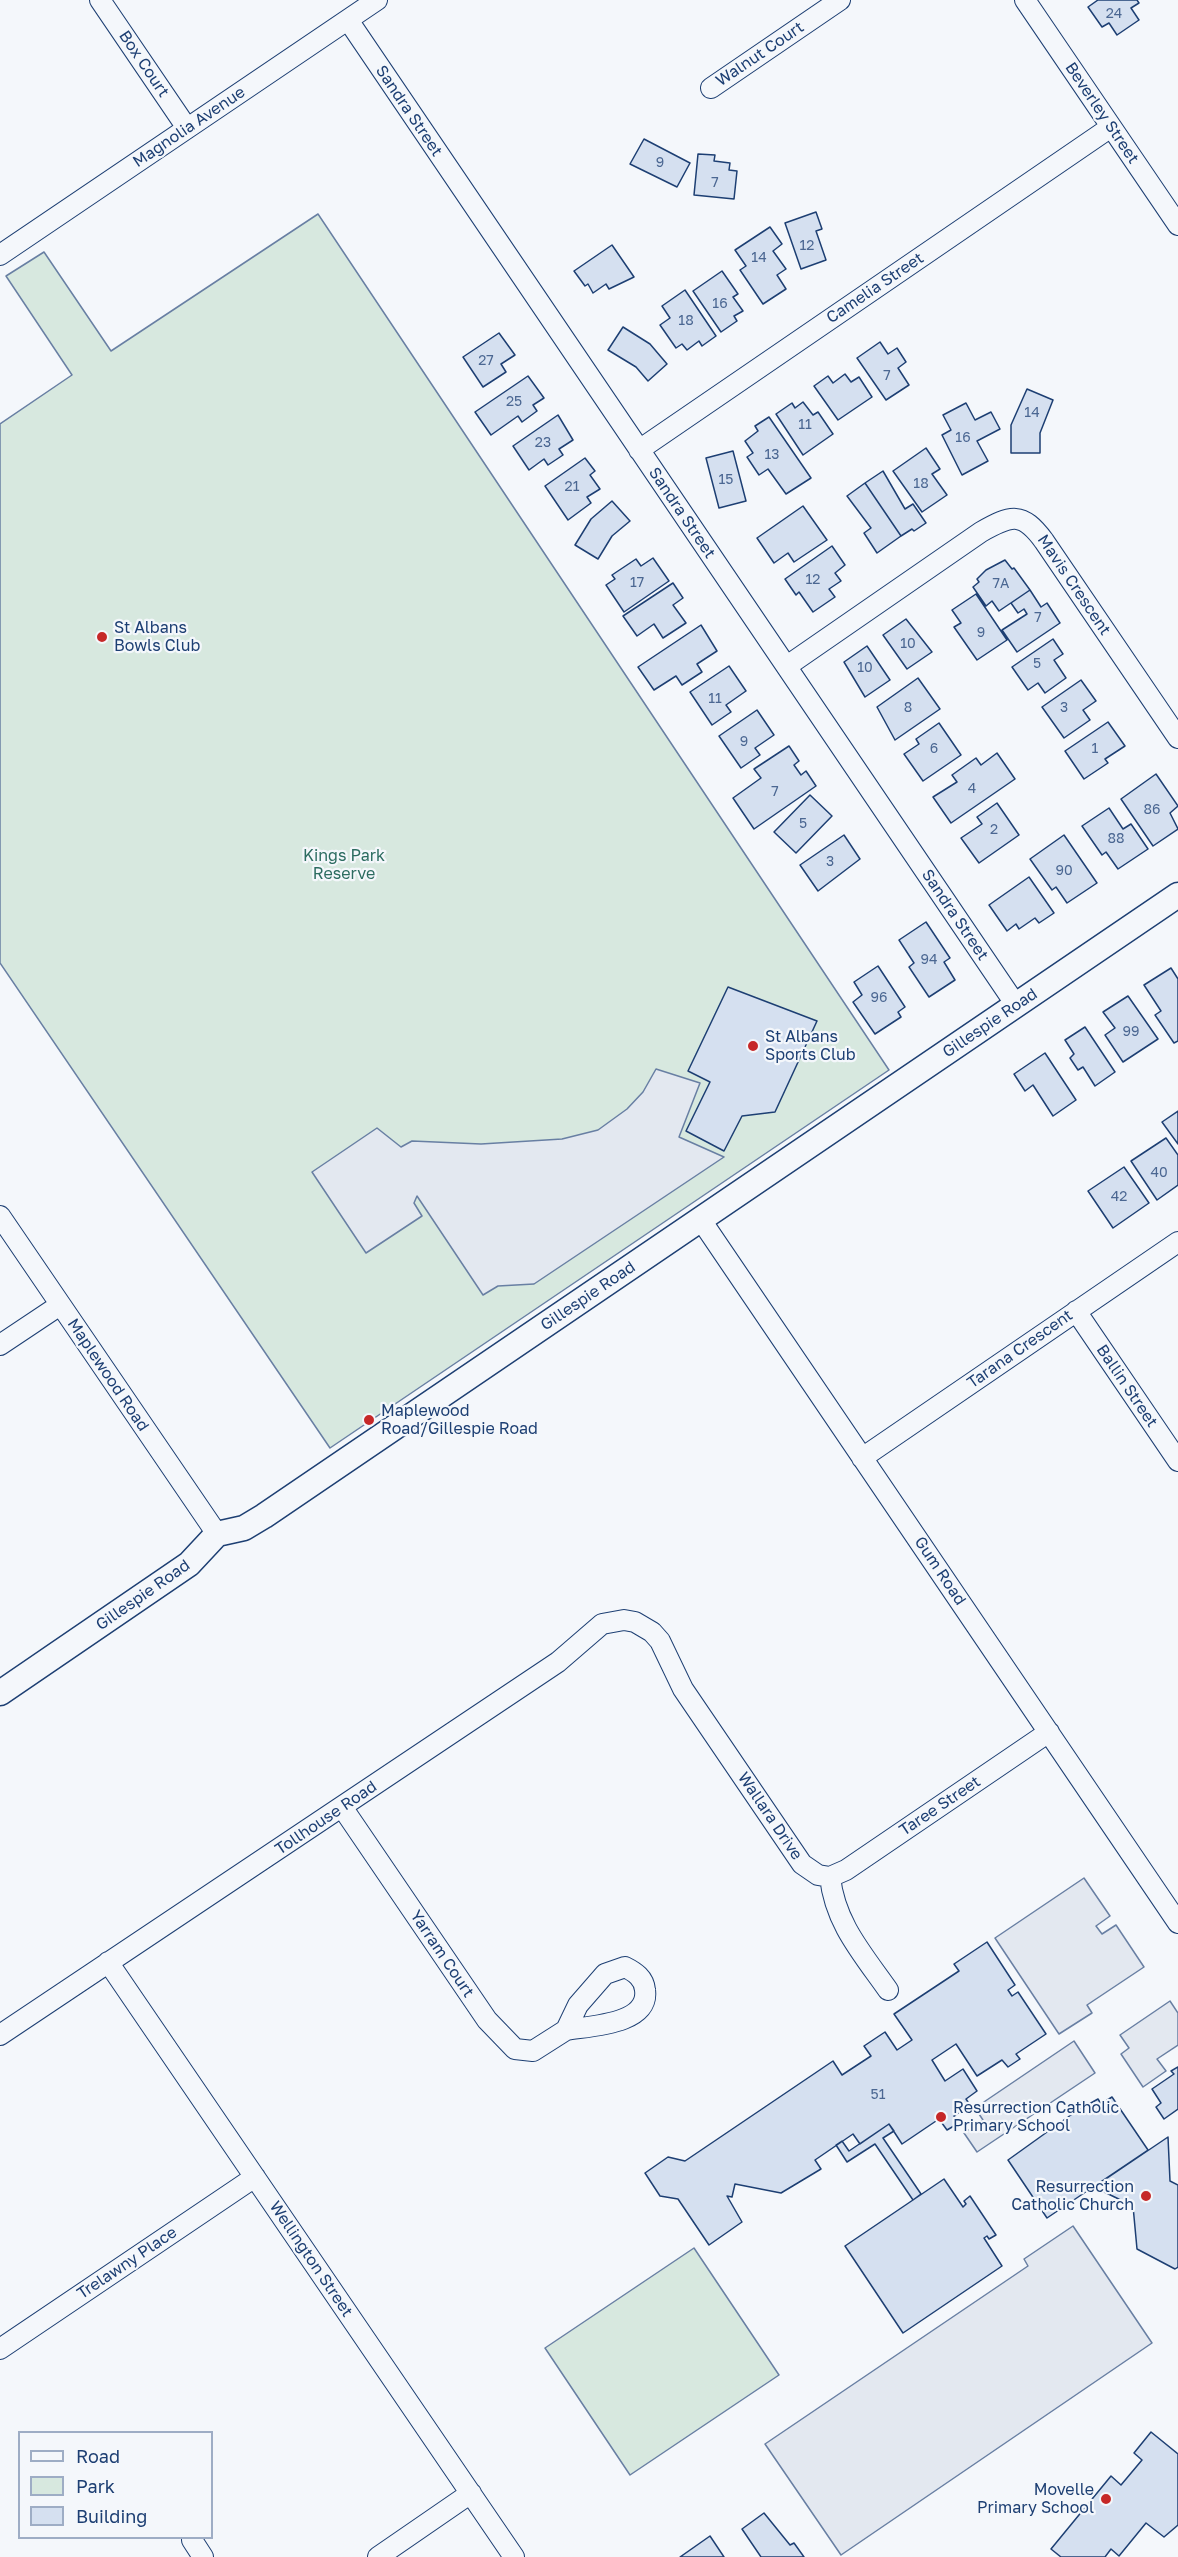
<!DOCTYPE html>
<style>
body{margin:0}
#map{position:relative;width:1178px;height:2557px;overflow:hidden;background:#f4f7fb;font-family:"Golos Text",sans-serif}
canvas{display:block}
.legend{position:absolute;left:18px;top:2431px;width:195px;height:108px;box-sizing:border-box;background:#f4f7fb;border:2px solid #9eadc5;margin:0;padding:8px 10px;list-style:none;font-size:18px;color:#1d3f73}
.legend li{display:flex;align-items:center;gap:12px;height:30px}
.legend b{width:30px;border:2px solid #9eadc5}
</style>
<div id="map">
<canvas width="1178" height="2557"></canvas>
<ul class="legend">
<li><b style="height:8px;background:#f4f7fb"></b>Road</li>
<li><b style="height:16px;background:#d7e8df"></b>Park</li>
<li><b style="height:16px;background:#d5e0f0"></b>Building</li>
</ul>
</div>
<script>
const c = document.querySelector('canvas').getContext('2d');
c.lineJoin = 'round';
function fillPath(path, color) { c.fillStyle = color; c.fill(path, 'evenodd'); }
function stroke(path, color, width, dash) { c.strokeStyle = color; c.lineWidth = width; c.lineCap = dash ? 'butt' : 'round'; c.setLineDash(dash || []); c.stroke(path); }
function label(font, color, halo, rows, align = 'center') {
  c.font = font + ' "Golos Text",sans-serif'; c.lineWidth = 4.5; c.setLineDash([]); c.textBaseline = 'middle'; c.strokeStyle = halo; c.fillStyle = color; for (const [text, x, y, turn = 0] of rows) {
    c.save(); c.translate(x, y); c.rotate((+turn || 0) * Math.PI / 180); c.textAlign = isNaN(turn) ? turn : align; if (halo) c.strokeText(text, 0, 0); c.fillText(text, 0, 0); c.restore();
  }
}
const green = new Path2D(`
 M318 214 889 1070 330 1448 0 963V424L72 375 6 276 44 252 111 351Z
 M694 2248 779 2375 630 2475 545 2348Z`);
fillPath(green, '#d7e8df');
stroke(green, '#687fa3', 1.5);
const parking = new Path2D(`
 M656 1069 700 1083 679 1137 724 1157 534 1284 498 1286 483 1295 417 1196 414 1203 422 1216 366 1253 312 1172 377 1128 401 1147 412 1141 481 1144 562 1139 598 1130 627 1109 643 1092Z
 M1084 1878 1110 1916 1096 1926 1102 1934 1116 1925 1144 1967 1087 2005 1092 2013 1059 2034 995 1938Z
 M1170 2001 1178 2013V2045L1157 2059 1166 2071 1143 2087 1121 2054 1129 2048 1120 2035Z
 M1074 2041 1095 2073 977 2152 964 2133 983 2120 975 2108Z
 M1073 2226 1152 2343 841 2555 765 2444 1028 2266 1024 2259Z`);
fillPath(parking, '#e3e8f0');
stroke(parking, '#687fa3', 1.5);
const building = new Path2D(`
 M1098 0H1137L1139 3 1131 8 1139 20 1117 35 1109 23 1102 27 1088 7Z
 M644 139 690 163 677 187 630 164Z
 M698 154 715 155 714 161 730 163 729 170 737 171 734 199 694 195Z
 M816 212 822 229 816 231 826 260 801 269 785 223Z
 M770 227 782 244 773 251 786 269 777 275 786 289 763 304 740 270 746 266 735 250Z
 M612 245 634 277 609 289 606 284 593 293 588 284 585 286 574 271Z
 M722 271 738 294 733 297 743 311 734 316 737 321 721 332 693 291Z
 M685 290 716 336 702 346 699 341 687 350 682 344 676 348 660 325 670 318 662 306Z
 M623 327 650 344 667 364 648 381 636 367 608 350Z
 M499 333 515 355 501 364 506 372 483 387 463 357Z
 M880 342 888 354 897 348 906 362 898 368 909 385 886 400 857 358Z
 M845 374 851 382 859 377 872 397 838 420 814 386 828 376 833 383Z
 M528 376 544 398 533 405 537 411 522 422 518 416 491 435 475 412Z
 M1027 389 1053 400 1040 433V453H1011V425Z
 M803 402 813 415 818 412 833 434 803 455 776 414 792 403 795 408Z
 M966 403 975 420 991 412 1000 429 977 441 988 461 962 475 942 435 951 430 943 415Z
 M558 415 573 440 559 449 563 455 548 465 544 459 529 470 513 446Z
 M769 417 811 478 786 494 768 469 759 475 747 457 753 453 745 441 758 431 755 426Z
 M926 448 940 469 932 474 947 495 922 512 893 471Z
 M733 451 746 501 719 508 706 458Z
 M585 458 595 471 590 475 600 489 587 497 591 503 568 520 545 486Z
 M883 471 905 509 913 504 926 523 914 531 912 529 901 536 865 483Z
 M865 483 901 536 877 553 864 533 871 528 847 496Z
 M612 501 630 521 612 536 598 559 575 545 591 519Z
 M803 506 827 540 794 562 788 553 774 563 757 538Z
 M832 546 845 565 835 573 841 581 829 589 835 597 813 612 799 592 796 595 785 579Z
 M653 558 669 581 624 612 606 585 615 579 612 575 636 559 641 566Z
 M1005 560 1012 569 1014 568 1030 590 999 611 992 601 986 606 973 587 979 582 977 579 986 570Z
 M673 583 683 598 673 605 686 623 663 638 654 624 637 636 623 616Z
 M1030 590 1041 607 1047 603 1060 623 1017 652 1002 630 1027 614 1024 609 1018 613 1011 603Z
 M976 594 1007 640 977 660 954 627 961 623 952 610Z
 M906 619 932 652 907 669 883 635Z
 M701 625 717 651 697 664 702 672 682 685 676 676 654 690 638 667Z
 M1053 639 1063 654 1054 660 1066 678 1045 693 1038 683 1028 690 1012 667Z
 M867 646 890 680 865 697 844 662Z
 M729 666 746 691 726 705 731 712 712 725 690 692Z
 M918 678 940 709 895 740 877 707Z
 M1081 680 1096 701 1083 710 1090 720 1064 738 1042 707Z
 M757 710 774 735 755 748 760 755 741 768 719 736Z
 M1108 722 1125 746 1105 759 1108 763 1084 779 1065 751Z
 M939 723 961 755 923 781 904 754 919 744 916 739Z
 M789 746 799 761 794 765 801 775 806 771 816 786 754 829 733 798 761 778 754 769Z
 M997 753 1015 779 951 823 933 797 957 782 952 775 976 758 981 765Z
 M1156 774 1178 806 1170 813 1178 829 1153 846 1121 799Z
 M810 795 832 816 796 853 774 832Z
 M997 803 1019 835 979 863 961 838 982 824 977 817Z
 M1109 808 1123 829 1131 824 1148 849 1118 869 1106 852 1102 855 1082 826Z
 M844 835 860 859 818 891 800 865Z
 M1064 835 1097 883 1067 903 1056 887 1052 890 1030 859Z
 M1029 877 1054 913 1039 923 1035 918 1019 929 1016 924 1007 931 989 905Z
 M926 922 950 958 944 962 955 980 929 997 909 967 914 963 899 940Z
 M878 966 905 1007 898 1012 901 1017 875 1034 853 1002 862 995 854 982Z
 M1171 968 1178 979V1041L1174 1043 1155 1015 1161 1011 1144 985Z
 M728 987 817 1021 775 1112 742 1116 724 1151 686 1131 710 1082 688 1071Z
 M1128 996 1158 1039 1123 1062 1105 1035 1115 1028 1103 1012Z
 M1085 1027 1115 1072 1095 1086 1083 1067 1078 1070 1070 1058 1074 1054 1065 1040Z
 M1045 1053 1076 1100 1053 1116 1033 1085 1025 1091 1014 1074Z
 M1178 1111V1144L1162 1122Z
 M1166 1138 1178 1155V1185L1157 1200 1131 1161Z
 M1124 1167 1149 1203 1113 1228 1088 1191Z
 M987 1942 1015 1985 1008 1990 1012 1996 1018 1992 1046 2034 1016 2054 1020 2059 1008 2067 1002 2060 977 2076 956 2044 932 2060 945 2081 963 2069 977 2091 966 2099 970 2105 954 2116 959 2123 947 2130 939 2119 902 2144 889 2124 860 2144 853 2134 815 2160 821 2169 781 2193 735 2184 732 2197 727 2196 742 2222 709 2245 678 2199 660 2196 645 2173 668 2157 685 2161 833 2061 842 2075 871 2056 864 2046 885 2032 897 2050 912 2040 894 2014 959 1971 954 1964Z
 M1178 2067V2109L1164 2119 1156 2107 1161 2103 1152 2089 1174 2074 1171 2071Z
 M1112 2097 1148 2150 1047 2218 1008 2160 1075 2112 1098 2099 1101 2104Z
 M889 2124 894 2131 883 2138 921 2194 913 2200 875 2144 847 2162 836 2145 842 2141 849 2151Z
 M1168 2137 1170 2181 1178 2185V2267L1175 2269 1137 2249 1133 2206 1094 2187Z
 M944 2179 963 2207 966 2204 964 2201 970 2196 996 2235 989 2239 987 2236 984 2238 1002 2266 903 2333 845 2246Z
 M1151 2432 1178 2454V2525L1164 2537 1146 2523 1119 2556 1111 2549 1105 2557H1061L1051 2549 1111 2476 1121 2485 1142 2460 1134 2453Z
 M764 2513 790 2545 794 2543 804 2557H761L742 2529Z
 M710 2536 724 2557H680Z`);
fillPath(building, '#d5e0f0');
stroke(building, '#1d3f73', 1.5);
const minor = new Path2D(`
 M100 0 187 128
 M1025 0 1178 225
 M348 20 1016 1005
 M711 88 840 0
 M0 255 377 0
 M639 450 1111 127
 M787 666 981 532C1011 515 1022 511 1044 541L1178 738
 M0 1216 217 1534
 M701 1220 1178 1923
 M1076 1311 1178 1461
 M0 1345 60 1305
 M862 1458 1178 1242
 M342 1807 487 2020 515 2049 533 2051 566 2030 578 2005 605 1974 625 1967C635 1972 644 1978 645 1990 650 2025 588 2026 566 2030
 M830 1877 846 1870 1049 1732
 M108 1962 514 2557
 M0 2035 558 1662 602 1624 624 1620 635 1622 652 1632 660 1641 683 1689 802 1864 818 1875 830 1877C835 1923 862 1953 888 1990
 M0 2349 255 2177
 M192 2540 203 2557
 M378 2557 471 2493`);
const tertiary = new Path2D(`
 M0 1693 189 1564 217 1534 244 1528 264 1516 1178 895`);
stroke(minor, '#1d3f73', 22);
stroke(tertiary, '#1d3f73', 27);
stroke(minor, '#f4f7fb', 20);
stroke(tertiary, '#f4f7fb', 24);
for (const [x, y, r, color] of [
 [102,637,6,"#c62828"],
 [753,1046,6,"#c62828"],
 [369,1420,6,"#c62828"],
 [941,2117,6,"#c62828"],
 [1146,2196,6,"#c62828"],
 [1106,2499,6,"#c62828"]
]) { const dot = new Path2D(); dot.arc(x, y, r, 0, 2 * Math.PI); c.fillStyle = color; c.fill(dot); stroke(dot, '#f4f7fb', 2); }
label('14px', '#4b6792', null, [
 ["24",1114,14],
 ["9",660,163],
 ["7",715,183],
 ["12",807,246],
 ["14",759,258],
 ["16",720,304],
 ["18",686,321],
 ["27",486,361],
 ["7",887,376],
 ["25",514,402],
 ["14",1032,413],
 ["11",805,425],
 ["16",963,438],
 ["23",543,443],
 ["13",772,455],
 ["15",726,480],
 ["18",921,484],
 ["21",572,487],
 ["12",813,580],
 ["17",637,583],
 ["7A",1001,584],
 ["7",1038,618],
 ["9",981,633],
 ["10",908,644],
 ["5",1037,664],
 ["10",865,668],
 ["11",715,699],
 ["8",908,708],
 ["3",1064,708],
 ["9",744,742],
 ["6",934,749],
 ["1",1095,749],
 ["4",972,789],
 ["7",775,792],
 ["86",1152,810],
 ["5",803,824],
 ["2",994,830],
 ["88",1116,839],
 ["3",830,862],
 ["90",1064,871],
 ["94",929,960],
 ["96",879,998],
 ["99",1131,1032],
 ["40",1159,1173],
 ["42",1119,1197],
 ["51",878,2095]
]);
label('16px', '#1d3f73', '#f4f7fb', [
 ["Walnut Court",760,54,-34],
 ["Box Court",144,64,56],
 ["Sandra Street",409,111,56],
 ["Beverley Street",1102,113,56],
 ["Magnolia Avenue",189,127,-34],
 ["Camelia Street",875,288,-34],
 ["Sandra Street",682,513,56],
 ["Mavis Crescent",1074,585,56],
 ["Sandra Street",955,915,56],
 ["Gillespie Road",990,1023,-34],
 ["Gillespie Road",588,1296,-34],
 ["Tarana Crescent",1020,1349,-35],
 ["Maplewood Road",108,1375,56],
 ["Ballin Street",1127,1386,56],
 ["Gum Road",940,1571,56],
 ["Gillespie Road",143,1595,-35],
 ["Taree Street",940,1806,-34],
 ["Wallara Drive",770,1816,56],
 ["Tollhouse Road",326,1818,-34],
 ["Yarram Court",442,1954,56],
 ["Wellington Street",311,2259,56],
 ["Trelawny Place",127,2263,-34]
]);
label('16px', '#1d3f73', '#f4f7fb', [
 ["St Albans",114,628],
 ["Bowls Club",114,646],
 ["St Albans",765,1037],
 ["Sports Club",765,1055],
 ["Maplewood",381,1411],
 ["Road/Gillespie Road",381,1429],
 ["Resurrection Catholic",953,2108],
 ["Primary School",953,2126],
 ["Resurrection",1134,2187,"right"],
 ["Catholic Church",1134,2205,"right"],
 ["Movelle",1094,2490,"right"],
 ["Primary School",1094,2508,"right"]
], 'left');
label('16px', '#2c6c60', '#f4f7fb', [
 ["Kings Park",344,856],
 ["Reserve",344,874]
]);
</script>
